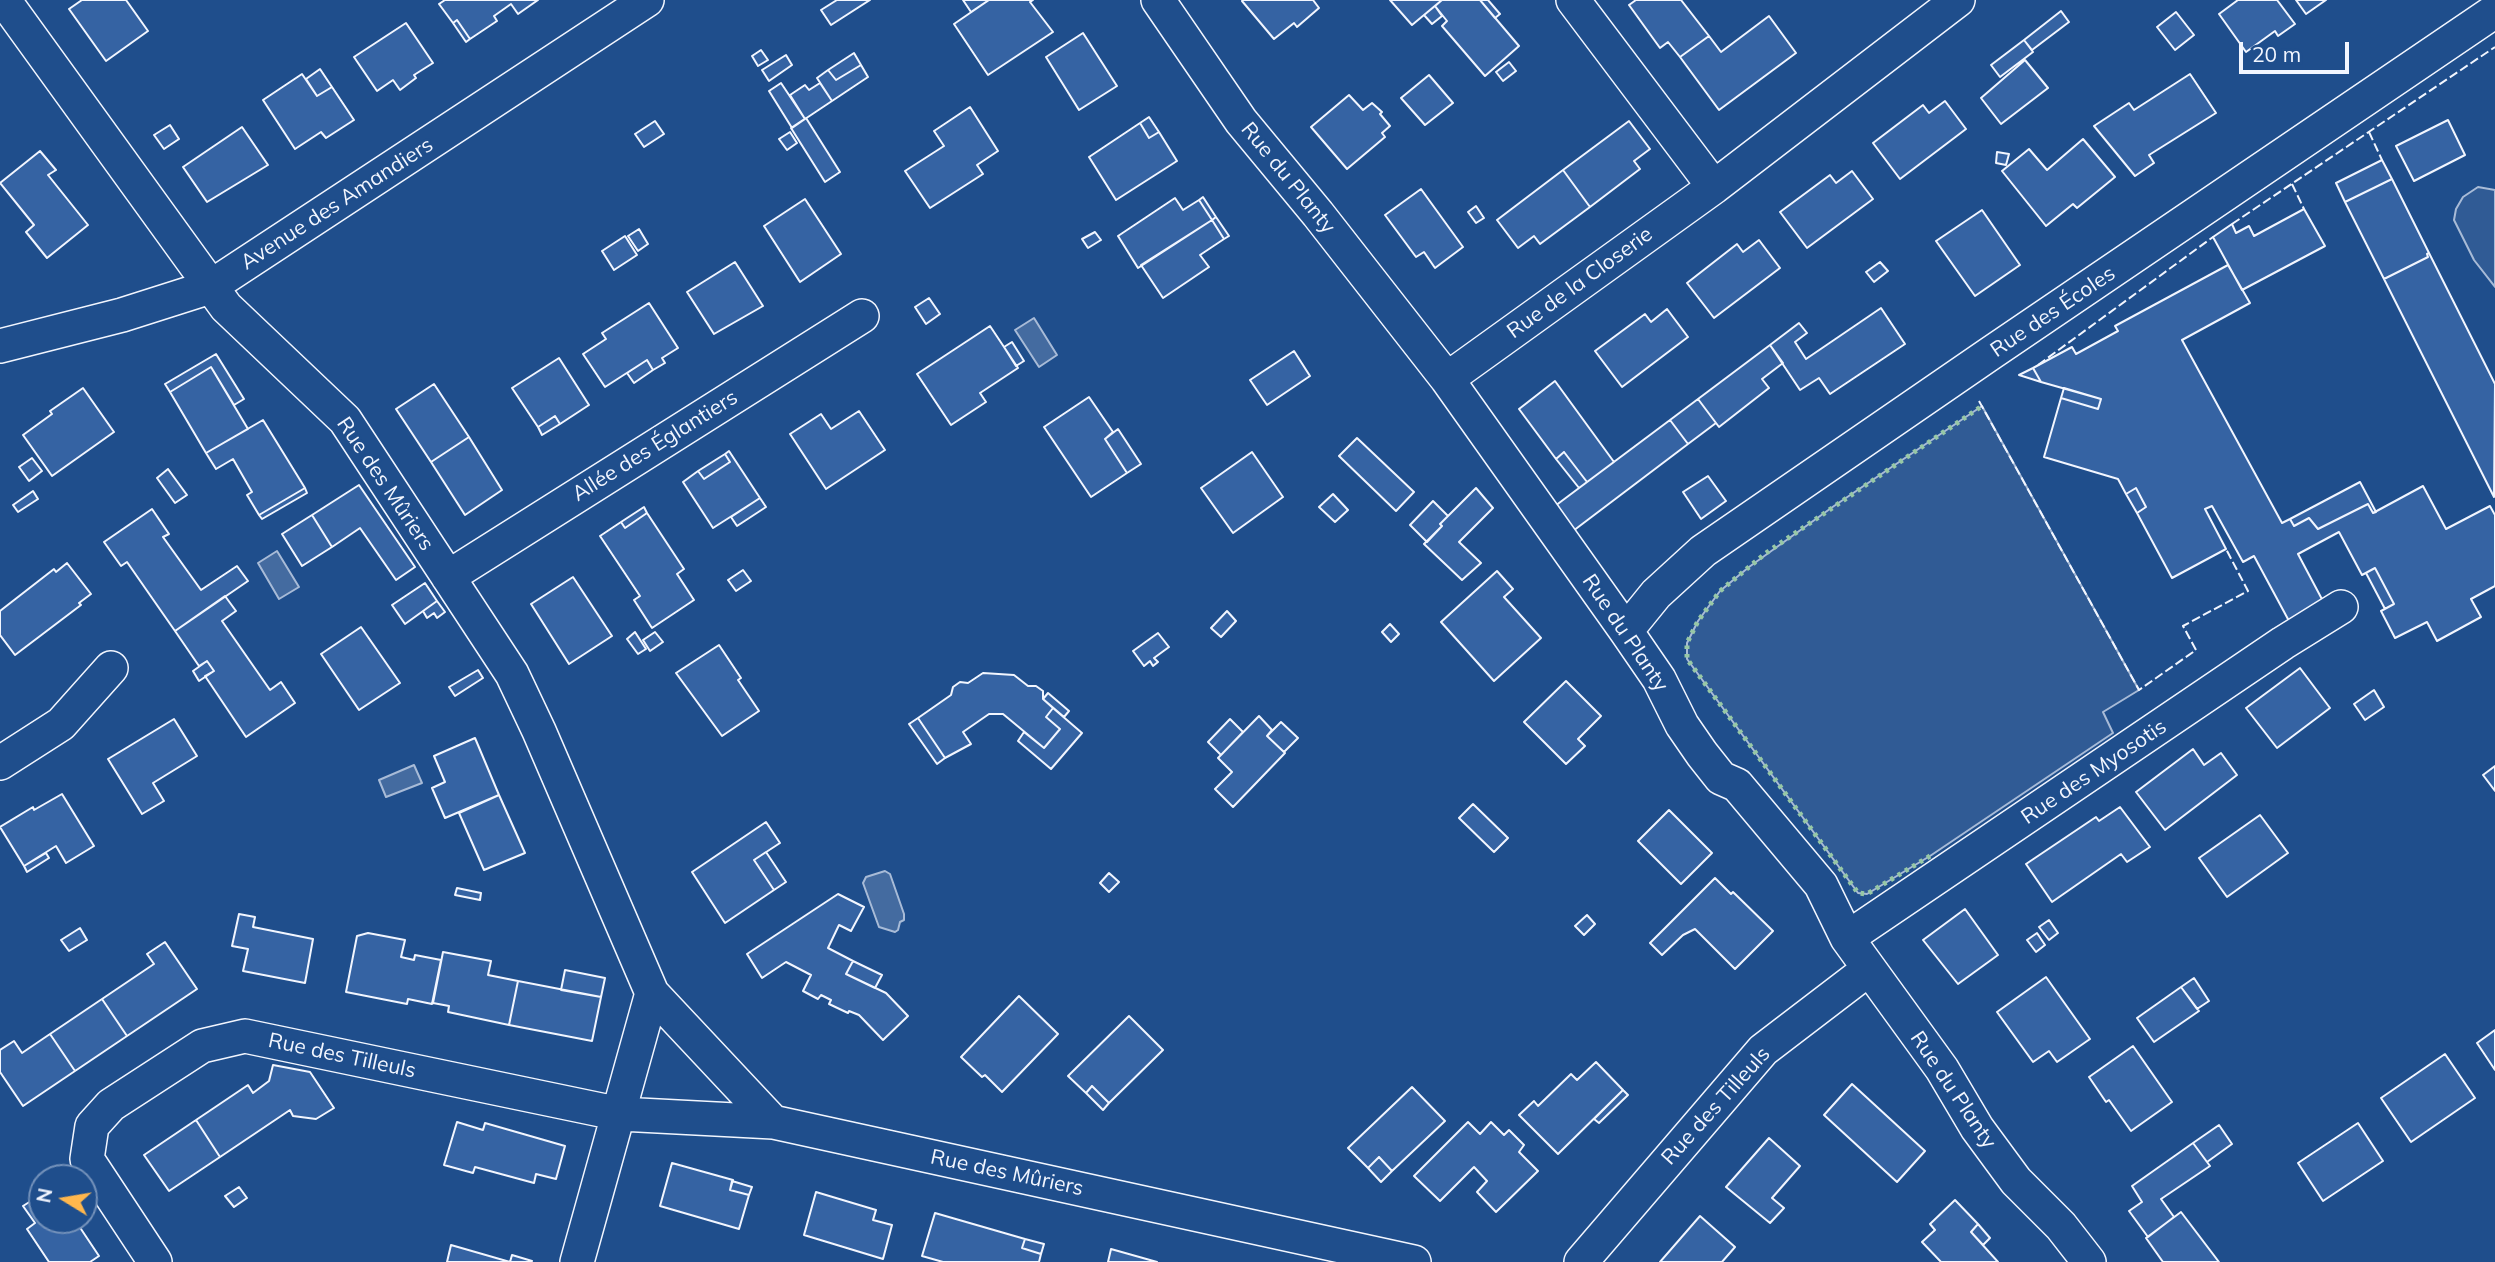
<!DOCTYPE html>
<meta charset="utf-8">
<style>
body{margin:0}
#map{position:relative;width:2495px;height:1262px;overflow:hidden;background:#1f4e8c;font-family:Mulish,sans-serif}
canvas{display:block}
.north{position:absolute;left:28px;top:1164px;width:70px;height:70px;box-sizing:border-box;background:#1f4e8c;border:2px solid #7391ba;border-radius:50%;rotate:281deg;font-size:19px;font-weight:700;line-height:28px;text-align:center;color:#f2f6ff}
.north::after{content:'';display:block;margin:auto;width:24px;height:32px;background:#ffb74d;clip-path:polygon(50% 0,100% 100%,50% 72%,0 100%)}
.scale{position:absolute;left:2239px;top:42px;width:110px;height:32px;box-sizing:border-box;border:4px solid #f2f6ff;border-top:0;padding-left:9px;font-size:21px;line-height:24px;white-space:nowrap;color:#f2f6ff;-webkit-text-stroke:5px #1f4e8c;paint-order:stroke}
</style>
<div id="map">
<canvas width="2495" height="1262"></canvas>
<div class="north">N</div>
<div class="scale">20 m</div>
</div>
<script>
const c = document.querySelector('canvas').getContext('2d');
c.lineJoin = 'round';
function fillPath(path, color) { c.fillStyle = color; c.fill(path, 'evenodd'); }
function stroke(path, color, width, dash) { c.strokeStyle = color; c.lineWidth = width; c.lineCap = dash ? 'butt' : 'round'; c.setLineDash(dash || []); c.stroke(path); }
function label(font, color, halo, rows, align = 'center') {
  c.font = font + ' Mulish,sans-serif'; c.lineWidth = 5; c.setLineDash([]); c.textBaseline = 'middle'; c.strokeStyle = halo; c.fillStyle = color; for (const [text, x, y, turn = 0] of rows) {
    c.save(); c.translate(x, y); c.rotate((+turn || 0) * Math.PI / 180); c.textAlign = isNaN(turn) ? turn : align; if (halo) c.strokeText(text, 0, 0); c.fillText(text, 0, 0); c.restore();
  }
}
const built = new Path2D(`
 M2478 187 2495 190V287L2474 260 2454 220 2456 209 2463 197Z
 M1982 406 2139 690 2103 712 2113 733 1930 856 1867 894 1858 893 1687 659V643L1698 621 1720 591 1749 567 1834 506Z`);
fillPath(built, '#305b95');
stroke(built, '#a8bbd7', 2);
const water = new Path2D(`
 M1034 318 1057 355 1039 367 1015 330Z
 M277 551 299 587 279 599 258 563Z
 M414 765 422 783 386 797 379 780Z
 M885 871 890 874 904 914V920L900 922 898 930 895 932 879 927 863 883 866 877Z`);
fillPath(water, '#446ba0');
stroke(water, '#a8bbd7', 2);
const building = new Path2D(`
 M82 0H126L148 31 106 61 69 9Z
 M445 0H538L518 14 511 4 494 16 497 21 470 39 457 20 453 23 439 4Z
 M837 0H870L831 25 821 10Z
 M963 0H989L971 12Z
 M989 0H1033L1030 2 1053 32 988 75 954 24Z
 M1243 0H1313L1319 8 1297 27 1294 23 1274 39 1242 1Z
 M1390 0H1442L1412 25Z
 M1442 0H1480L1519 46 1485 76 1442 26 1447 21 1435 6Z
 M1480 0H1488L1500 14 1495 18Z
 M1636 0H1681L1709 36 1680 57 1668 42 1660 48 1629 5Z
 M2238 0H2277L2295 24 2278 36 2275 31 2246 52 2219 14Z
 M2296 0H2326L2306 14Z
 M1435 6 1442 16 1432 24 1424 15Z
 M2061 11 2069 22 2032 50 2024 40Z
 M2176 12 2194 35 2175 50 2157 27Z
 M1769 16 1796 53 1719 110 1680 57 1709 36 1721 52Z
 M457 20 470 39 466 42 453 23Z
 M406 23 433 63 414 75 416 78 400 90 393 80 377 91 354 57Z
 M1083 33 1117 86 1079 110 1046 57Z
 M2024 40 2033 52 2000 77 1991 65Z
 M761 50 768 60 758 66 752 56Z
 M854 53 861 65 836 80 828 70Z
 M786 55 792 65 769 81 762 70Z
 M2025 60 2048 88 2001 124 1981 98Z
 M1509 62 1516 71 1503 81 1496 72Z
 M861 65 868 77 832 101 817 78 828 70 836 80Z
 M320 69 332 87 317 96 306 79Z
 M302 74 317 96 332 87 354 120 326 138 321 132 295 149 263 100Z
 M2190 74 2216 113 2149 155 2154 163 2135 176 2094 126 2129 103 2134 110Z
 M1429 75 1453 103 1425 125 1401 98Z
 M781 83 805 119 792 128 769 91Z
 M820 83 832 101 805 119 790 95 805 85 809 90Z
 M1349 95 1363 110 1372 103 1382 112 1380 114 1390 126 1382 133 1385 137 1347 169 1311 127Z
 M1945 101 1966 129 1900 179 1873 143 1923 105 1929 113Z
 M970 107 998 151 977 165 983 174 930 208 905 171 944 146 934 131Z
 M1149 117 1159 132 1149 138 1140 123Z
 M806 118 840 172 825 182 791 128Z
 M2448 120 2465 155 2414 181 2396 146Z
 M655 121 664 134 644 147 635 134Z
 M1629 121 1650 149 1634 161 1640 169 1590 207 1563 170Z
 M1140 123 1149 138 1159 132 1177 161 1116 200 1089 157Z
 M170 125 179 139 164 149 154 135Z
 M242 127 268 165 207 202 183 167Z
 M790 132 797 143 787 150 779 139Z
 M2083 139 2115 177 2077 208 2073 204 2046 226 2002 171 2029 149 2047 170Z
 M40 151 56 170 48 175 88 225 47 258 26 232 34 225 0 183Z
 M1997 152 2009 154 2006 165 1996 163Z
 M2382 160 2392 179 2345 202 2336 183Z
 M1563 170 1590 207 1540 244 1534 236 1518 248 1497 220Z
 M1852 171 1873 199 1807 248 1780 212 1830 175 1836 183Z
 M2392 179 2429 253 2427 254 2428 257 2384 279 2345 202Z
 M1421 189 1463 247 1435 268 1424 252 1416 257 1385 215Z
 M1203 197 1216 217 1212 220 1199 200Z
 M1175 198 1183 210 1199 200 1212 220 1138 268 1118 236Z
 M805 199 841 254 800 282 764 226Z
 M1476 206 1484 218 1476 223 1468 212Z
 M2304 209 2325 246 2242 290 2213 237 2232 224 2236 233 2249 226 2254 236Z
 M1982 210 2020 265 1975 296 1936 241Z
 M1216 217 1229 236 1224 239 1212 220Z
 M1212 220 1224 239 1200 255 1209 267 1163 298 1141 265Z
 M639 229 648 244 638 251 628 236Z
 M1095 232 1101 240 1088 248 1082 239Z
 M625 236 637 255 614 270 602 251Z
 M1759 240 1780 268 1714 318 1687 283 1737 244 1743 252Z
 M2429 253 2495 384 2494 497 2384 279 2428 257 2427 254Z
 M735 262 763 306 714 334 687 292Z
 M1880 262 1888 271 1874 282 1866 272Z
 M2228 265 2250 303 2182 340 2282 523 2290 519 2294 526 2309 518 2318 529 2368 504 2373 513 2423 486 2446 529 2490 506 2495 515V586L2471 599 2481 617 2437 641 2427 622 2395 638 2381 611 2394 604 2375 568 2362 575 2339 532 2298 554 2324 603 2289 621 2254 556 2243 562 2212 506 2205 509 2226 549 2172 578 2137 513 2146 507 2136 488 2126 494 2118 479 2044 457 2061 398 2098 409 2101 399 2041 382 2033 368 2072 347 2076 354 2118 331 2115 326Z
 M929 298 940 314 926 324 915 307Z
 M649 303 678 348 662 358 665 363 653 370 647 360 605 387 583 354 606 339 602 333Z
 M1881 308 1905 344 1830 394 1819 378 1800 390 1770 345 1799 323 1807 333 1795 342 1806 359Z
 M1667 309 1688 337 1622 387 1595 351 1645 314 1651 322Z
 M990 326 1018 368 980 393 986 402 951 425 917 374Z
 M1012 342 1024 361 1016 366 1004 347Z
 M1770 345 1783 363 1762 379 1769 388 1719 427 1698 399Z
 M1294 351 1310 376 1267 405 1250 380Z
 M216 354 244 399 234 405 211 367 170 392 165 384Z
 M559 358 589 405 560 424 555 416 538 427 512 388Z
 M647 360 653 370 634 383 627 373Z
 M211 367 248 429 206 453 170 392Z
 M2033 368 2041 382 2019 375Z
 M1555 381 1614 462 1587 482 1564 452 1556 459 1519 409Z
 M434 384 469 437 431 462 396 409Z
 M83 388 114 432 52 476 23 435 52 414 50 411Z
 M2064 388 2101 399 2098 409 2061 398Z
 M1089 397 1113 432 1105 439 1127 473 1091 497 1044 427Z
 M1698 399 1716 423 1688 444 1670 420Z
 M859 411 885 450 826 489 790 434 821 414 831 429Z
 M555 416 560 424 542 435 538 427Z
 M263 420 305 488 259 515 247 495 252 492 233 459 216 469 206 453Z
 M1670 420 1688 444 1573 531 1555 506Z
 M1118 429 1141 464 1127 473 1105 439Z
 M469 437 502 490 465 515 431 462Z
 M1357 438 1414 492 1396 511 1339 456Z
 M729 451 760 498 713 528 683 482 698 471 704 479 730 462 725 454Z
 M1252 452 1283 497 1233 533 1201 488Z
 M1564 452 1587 482 1579 488 1556 459Z
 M725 454 730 462 704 479 698 471Z
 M32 458 42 471 29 481 19 467Z
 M168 469 187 495 175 503 157 478Z
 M1708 476 1726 501 1701 519 1683 492Z
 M2360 482 2376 512 2373 513 2368 504 2318 529 2309 518 2294 526 2290 519Z
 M359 485 415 567 396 580 360 528 332 547 312 515Z
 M305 488 307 493 262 519 259 515Z
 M1476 488 1493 508 1459 542 1481 563 1462 580 1424 544 1442 526 1440 524Z
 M2136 488 2146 507 2137 513 2126 494Z
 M33 491 38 499 18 512 13 505Z
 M1333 494 1348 510 1335 522 1319 507Z
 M760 498 766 507 737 526 731 517Z
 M1433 501 1448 516 1440 524 1442 526 1427 542 1410 525Z
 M644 507 647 513 625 528 621 522Z
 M152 509 169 534 163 537 201 590 237 566 248 581 175 631 127 562 121 566 104 542Z
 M647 513 684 569 677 574 694 600 652 628 634 600 640 596 600 536 621 522 625 528Z
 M312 515 332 547 302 566 282 534Z
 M67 563 91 594 79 603 81 605 15 655 0 635V611L54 569 56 572Z
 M2375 568 2394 604 2385 609 2366 573Z
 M743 570 751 581 736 591 728 580Z
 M1497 571 1513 589 1504 597 1541 638 1494 681 1441 622Z
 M573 577 612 636 569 664 531 604Z
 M425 583 437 601 405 624 392 605Z
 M225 596 236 611 222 621 270 690 281 682 295 703 246 737 205 676 214 671 207 661 199 666 175 631Z
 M437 601 445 612 437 618 434 613 427 618 423 611Z
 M1227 611 1236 621 1221 637 1211 628Z
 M1390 624 1399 634 1391 642 1382 632Z
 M361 627 400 683 359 710 321 654Z
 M635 632 646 649 638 654 627 639Z
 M655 632 663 642 650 651 643 640Z
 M1158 633 1169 647 1154 658 1158 662 1153 666 1150 661 1144 666 1133 651Z
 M719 645 741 678 738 680 759 711 722 736 676 673Z
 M207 661 214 671 199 681 193 671Z
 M2300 668 2330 708 2277 748 2246 708Z
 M478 670 483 678 455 696 449 687Z
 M983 673 1014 675 1028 686H1036L1043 691V699L1053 708 1046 717 1060 729 1044 748 1003 714H989L963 732 971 744 945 758 918 718 951 695 953 687 960 682 968 683Z
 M1566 681 1601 716 1578 739 1585 746 1566 764 1524 722Z
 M2374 690 2384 707 2365 720 2354 704Z
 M1048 693 1069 711 1064 717 1043 699Z
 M1053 708 1082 733 1051 769 1018 741 1024 732 1044 748 1060 729 1046 717Z
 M1259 716 1272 730 1267 736 1285 753 1233 807 1215 789 1232 772 1218 758Z
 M918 718 945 758 937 764 909 724Z
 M174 719 197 756 153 783 164 801 142 814 108 759Z
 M1230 719 1243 732 1221 755 1208 742Z
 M1281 722 1298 738 1284 752 1267 736Z
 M475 738 499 795 445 818 432 788 445 782 434 756Z
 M2193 749 2204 765 2221 753 2237 775 2165 830 2136 792Z
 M2495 766V791L2483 775Z
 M62 794 94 846 66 863 56 846 24 866 0 827 33 807 34 810Z
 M499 795 525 853 484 870 459 813Z
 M1473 804 1508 838 1494 852 1459 818Z
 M2120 807 2150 847 2127 862 2121 854 2052 902 2026 864 2096 817 2099 821Z
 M1669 810 1712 853 1681 884 1638 841Z
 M2260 815 2288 853 2227 897 2199 858Z
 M766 822 780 843 754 860 774 890 725 923 692 872Z
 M766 852 786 882 774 890 754 860Z
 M46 853 49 858 27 872 24 866Z
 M1109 873 1119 882 1109 892 1100 883Z
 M1715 878 1731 894 1733 892 1773 931 1735 969 1695 929 1683 935 1662 955 1650 943Z
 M457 888 481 893 480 900 455 895Z
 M838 894 864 907 851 931 839 925 828 948 853 961 846 974 886 993 908 1016 883 1040 859 1015 849 1011 848 1013 829 1004 831 1000 821 995 818 999 803 991 811 975 786 962 762 978 747 954Z
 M1965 909 1998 955 1958 984 1923 940Z
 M239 914 255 917 253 927 313 939 305 983 243 971 248 949 232 946Z
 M1587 915 1595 924 1584 935 1575 926Z
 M2049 920 2058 933 2049 940 2039 927Z
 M80 928 87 940 69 951 61 940Z
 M368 933 405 940 401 957 414 960 415 955 441 960 432 1004 408 999 407 1004 346 992 357 936Z
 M2037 933 2045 945 2036 952 2027 940Z
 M165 942 197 989 127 1036 102 999 154 964 147 954Z
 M443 952 491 961 488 975 518 981 509 1025 448 1012 449 1006 433 1003Z
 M853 961 882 975 875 988 846 974Z
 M565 970 605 978 601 997 561 990Z
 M2046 977 2090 1039 2057 1062 2049 1051 2033 1062 1997 1012Z
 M2194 978 2209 1001 2197 1009 2181 987Z
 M518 981 601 997 592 1041 509 1025Z
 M2181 987 2199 1011 2154 1042 2137 1018Z
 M1019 996 1058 1034 1002 1092 985 1075 982 1077 961 1057Z
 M102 999 127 1036 75 1071 50 1034Z
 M1129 1016 1163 1050 1109 1103 1092 1086 1086 1093 1068 1076Z
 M2495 1030V1070L2477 1043Z
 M50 1034 75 1071 23 1106 0 1072V1050L14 1041 22 1053Z
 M2133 1046 2172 1102 2131 1131 2109 1100 2106 1102 2089 1077Z
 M2445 1054 2475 1098 2411 1142 2381 1098Z
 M1596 1062 1623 1090 1558 1154 1519 1115 1534 1101 1538 1106 1571 1074 1577 1080Z
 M273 1065 310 1072 334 1108 316 1119 293 1116 290 1110 220 1157 196 1120 248 1085 253 1093 269 1081Z
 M1852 1084 1925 1151 1897 1182 1824 1115Z
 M1092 1086 1109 1103 1103 1110 1086 1093Z
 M1412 1087 1445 1121 1392 1171 1379 1157 1368 1168 1348 1148Z
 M1623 1090 1628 1095 1599 1123 1594 1119Z
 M196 1120 220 1157 169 1191 144 1155Z
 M457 1122 483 1130 485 1123 565 1146 556 1179 536 1174 534 1183 475 1167 473 1173 444 1165Z
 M1468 1122 1480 1134 1491 1122 1504 1135 1509 1130 1524 1145 1519 1152 1538 1171 1496 1212 1477 1192 1487 1181 1474 1167 1440 1201 1414 1176Z
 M2358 1123 2383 1161 2323 1201 2298 1163Z
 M2219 1125 2232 1144 2207 1162 2193 1143Z
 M1769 1138 1800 1166 1772 1198 1784 1208 1770 1223 1726 1187Z
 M2193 1143 2210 1166 2161 1199 2174 1217 2148 1237 2129 1211 2142 1202 2132 1186Z
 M1379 1157 1392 1171 1381 1182 1368 1168Z
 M672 1163 733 1180 730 1190 749 1195 739 1229 660 1206Z
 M732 1181 752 1187 749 1195 730 1190Z
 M239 1187 247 1198 234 1207 225 1196Z
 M816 1192 876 1210 873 1220 892 1225 883 1259 804 1235Z
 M42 1194V1220H75L99 1256 90 1262H49L27 1229 35 1223 23 1206Z
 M1955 1200 1978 1224 1971 1232 1998 1262H1941L1922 1242 1935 1230 1930 1224Z
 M2181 1212 2219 1262H2163L2146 1238Z
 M935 1213 1025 1239 1022 1248 1041 1254 1039 1262H943L922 1256Z
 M1700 1216 1735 1247 1722 1262H1660Z
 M1978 1224 1990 1238 1983 1245 1971 1232Z
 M1025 1239 1044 1244 1041 1254 1022 1248Z
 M451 1245 510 1262 512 1255 532 1261 531 1262H447Z
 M1111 1249 1157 1262H1108Z`);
fillPath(building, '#3563a3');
stroke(building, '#f2f6ff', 2);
const minor = new Path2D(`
 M4 0 226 307 345 420 512 674 539 731 652 993 577 1262
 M1158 0 1241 121 1318 214 1447 379 1626 631 1659 679 1682 725 1702 754 1721 778 1737 785 1821 885 1847 938 1942 1069 1977 1128 2016 1181 2061 1226 2089 1262
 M1573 0 1714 187
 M0 346 122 315 210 287 647 0
 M1447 379 1714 187 1958 0
 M448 577 862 316
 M1626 631 1656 594 1703 551 1991 353 2495 11
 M0 763 61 724 111 668
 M1847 938 2283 643 2341 607
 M652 993 773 1122 1414 1262
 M155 1262 87 1159 92 1126 111 1105 202 1046 245 1036 620 1114 773 1122
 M1581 1262 1763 1050 1869 969`);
stroke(minor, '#f2f6ff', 36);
stroke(minor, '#1f4e8c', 33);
stroke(new Path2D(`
 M1930 856 1867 894 1858 893 1687 659V643L1698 621 1720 591 1766 553 1982 406`), '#97c8a6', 5, [3.5, 5]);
stroke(new Path2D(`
 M2369 132 2382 160
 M2292 184 2304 209
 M2232 224 2495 47
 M2038 365 2213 237
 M1979 401 2139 690 2196 650 2183 626 2248 591 2226 549`), '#f2f6ff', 2, [9, 3.5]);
label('21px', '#f2f6ff', '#1f4e8c', [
 ["Rue du Planty",1288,178,51],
 ["Avenue des Amandiers",337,204,-33],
 ["Rue de la Closerie",1580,283,-36],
 ["Rue des Écoles",2053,312,-34],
 ["Allée des Églantiers",655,446,-32],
 ["Rue des Mûriers",385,484,56],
 ["Rue du Planty",1625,633,56],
 ["Rue des Myosotis",2094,772,-34],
 ["Rue des Tilleuls",342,1056,12],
 ["Rue du Planty",1953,1090,56],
 ["Rue des Tilleuls",1716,1106,-48],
 ["Rue des Mûriers",1007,1173,12]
]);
</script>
